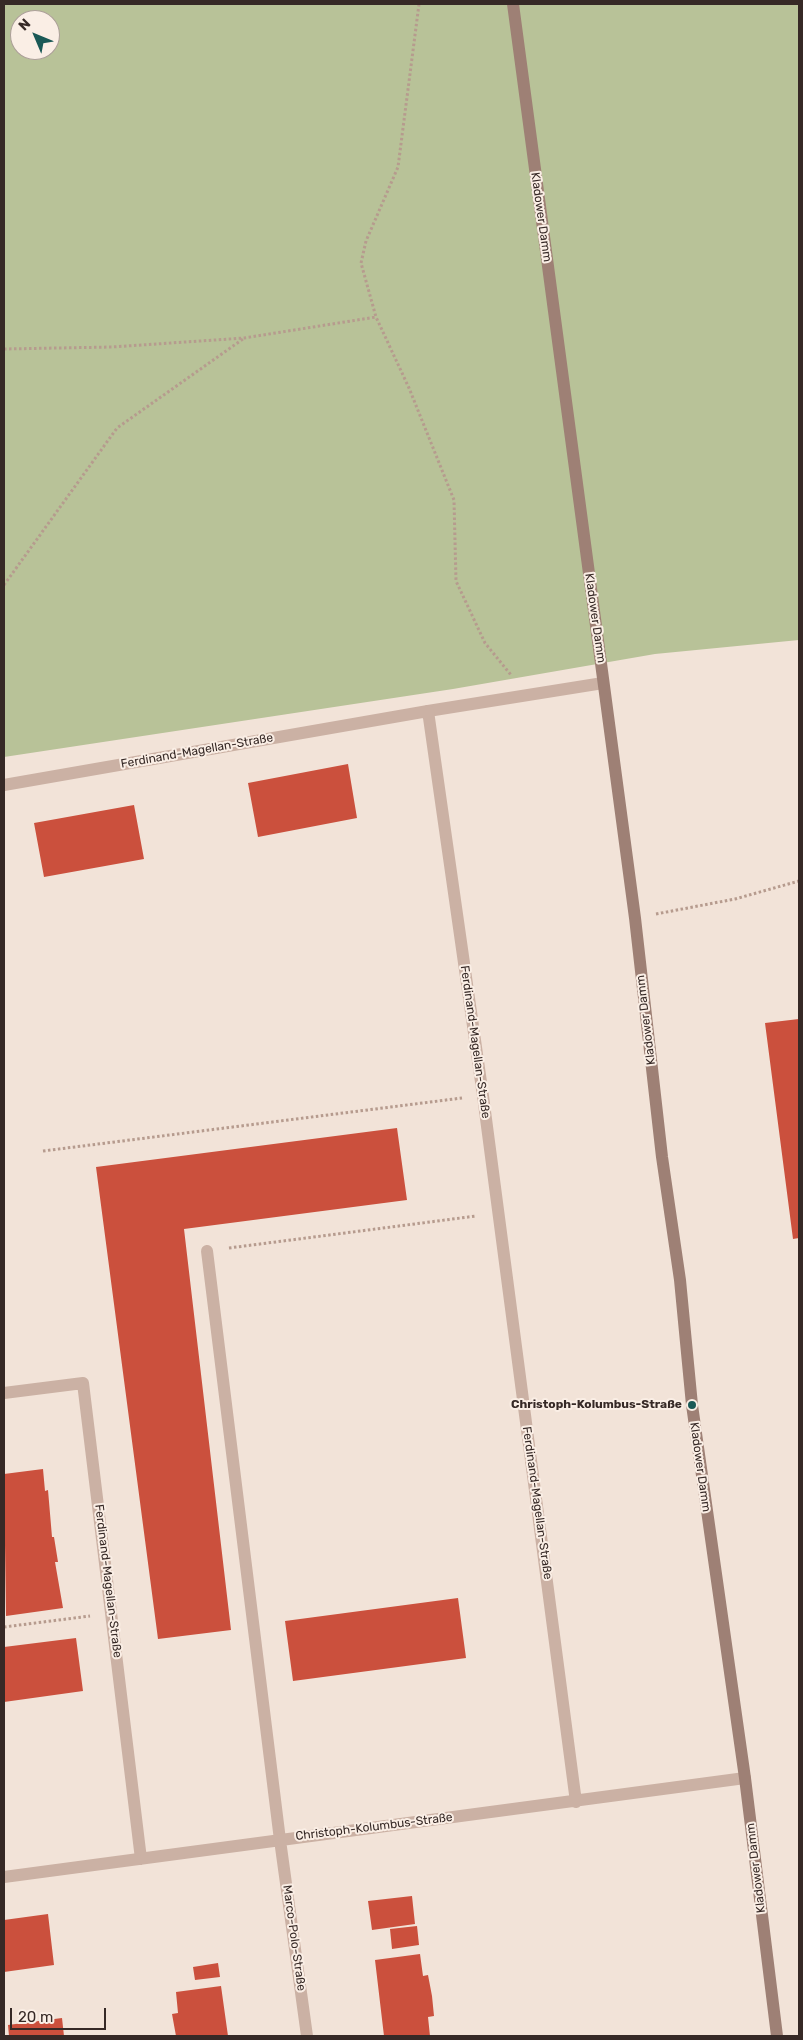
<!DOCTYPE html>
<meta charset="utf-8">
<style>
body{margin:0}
#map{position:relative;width:803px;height:2040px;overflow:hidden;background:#f2e3d8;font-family:Rubik,sans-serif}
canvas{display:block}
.frame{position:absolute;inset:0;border:5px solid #362926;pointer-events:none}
.north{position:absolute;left:10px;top:10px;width:50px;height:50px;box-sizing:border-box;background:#faeee5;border:1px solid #ac9f99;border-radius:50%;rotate:315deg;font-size:14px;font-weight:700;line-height:20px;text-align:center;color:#362926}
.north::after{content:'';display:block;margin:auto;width:18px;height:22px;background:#1a5956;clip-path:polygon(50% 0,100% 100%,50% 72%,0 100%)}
.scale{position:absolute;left:10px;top:2008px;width:96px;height:22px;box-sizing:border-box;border:2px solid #362926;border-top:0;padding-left:6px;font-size:15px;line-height:18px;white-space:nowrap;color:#362926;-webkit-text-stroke:4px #faeee5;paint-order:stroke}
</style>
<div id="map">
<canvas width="803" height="2040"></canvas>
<div class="frame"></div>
<div class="north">N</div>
<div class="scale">20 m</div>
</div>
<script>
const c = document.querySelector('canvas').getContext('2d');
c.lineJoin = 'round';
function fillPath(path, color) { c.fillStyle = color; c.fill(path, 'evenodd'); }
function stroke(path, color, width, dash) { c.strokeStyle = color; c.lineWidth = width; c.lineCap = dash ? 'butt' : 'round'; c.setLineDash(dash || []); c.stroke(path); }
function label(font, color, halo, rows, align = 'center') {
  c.font = font + ' Rubik,sans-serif'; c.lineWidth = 4; c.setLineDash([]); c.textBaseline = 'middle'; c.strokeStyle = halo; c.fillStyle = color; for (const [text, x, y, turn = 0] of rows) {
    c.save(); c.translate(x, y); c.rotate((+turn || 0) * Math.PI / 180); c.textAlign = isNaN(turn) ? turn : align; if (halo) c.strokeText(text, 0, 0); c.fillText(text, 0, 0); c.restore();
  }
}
fillPath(new Path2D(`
 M4 4H799V640L655 654 453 689 4 757ZM20 20H50V50H20Z`), '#b8c298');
fillPath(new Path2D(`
 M348 764 357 818 258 837 248 783Z
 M134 805 144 859 44 877 34 823Z
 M799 1019V1238L793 1239 765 1023Z
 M397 1128 407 1200 184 1229 231 1630 158 1639 96 1167Z
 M43 1469 45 1491 48 1490 52 1537H54L58 1562H55L63 1608 6 1616 4 1474Z
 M458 1598 466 1658 293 1681 285 1621Z
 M76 1638 83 1691 4 1702V1647Z
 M412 1896 415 1924 372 1930 368 1901Z
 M48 1914 54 1965 4 1972V1920Z
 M417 1926 419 1945 392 1949 390 1929Z
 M420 1954 423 1976 428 1975 432 1996 434 2016 428 2017 430 2036H384L375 1960Z
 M218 1963 220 1977 195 1980 193 1967Z
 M221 1986 228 2036H176L172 2014 178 2013 176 1992Z
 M62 2018 64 2036H9L8 2025Z`), '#cb503d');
stroke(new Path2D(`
 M419 4 398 167 366 241 361 263 376 317 409 388 454 500 456 581 485 643 511 675
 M4 349 112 347 244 338 376 317
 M4 585 117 428 243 339
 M656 914 735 899 799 881
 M43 1151 462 1098
 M229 1248 476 1216
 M4 1627 90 1616`), '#b69b8e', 3, [2.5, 2.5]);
stroke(new Path2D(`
 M428 711 603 683
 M207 1251 280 1840`), '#cbb1a4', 12);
stroke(new Path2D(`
 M4 785 428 711 483 1096 576 1802
 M4 1393 83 1383 141 1859
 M280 1840 307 2036
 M4 1877 745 1778`), '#cbb1a4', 12);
stroke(new Path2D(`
 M513 4 635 918 662 1157 680 1280 692 1405 745 1778 777 2036`), '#9e8075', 12);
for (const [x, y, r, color] of [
 [692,1405,5,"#1a5956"]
]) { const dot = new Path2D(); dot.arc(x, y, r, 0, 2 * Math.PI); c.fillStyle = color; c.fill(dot); stroke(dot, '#faeee5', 2); }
label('12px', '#362926', '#faeee5', [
 ["Kladower Damm",541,217,82],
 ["Kladower Damm",595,618,82],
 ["Ferdinand-Magellan-Straße",197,751,-10],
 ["Kladower Damm",646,1020,-97],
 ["Ferdinand-Magellan-Straße",475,1042,82],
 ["Kladower Damm",700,1467,82],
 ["Ferdinand-Magellan-Straße",537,1503,82],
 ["Ferdinand-Magellan-Straße",108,1581,83],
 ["Christoph-Kolumbus-Straße",374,1827,-7],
 ["Kladower Damm",756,1868,-97],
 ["Marco-Polo-Straße",294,1938,82]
]);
label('bold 12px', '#362926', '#faeee5', [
 ["Christoph-Kolumbus-Straße",682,1405]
], 'right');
</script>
